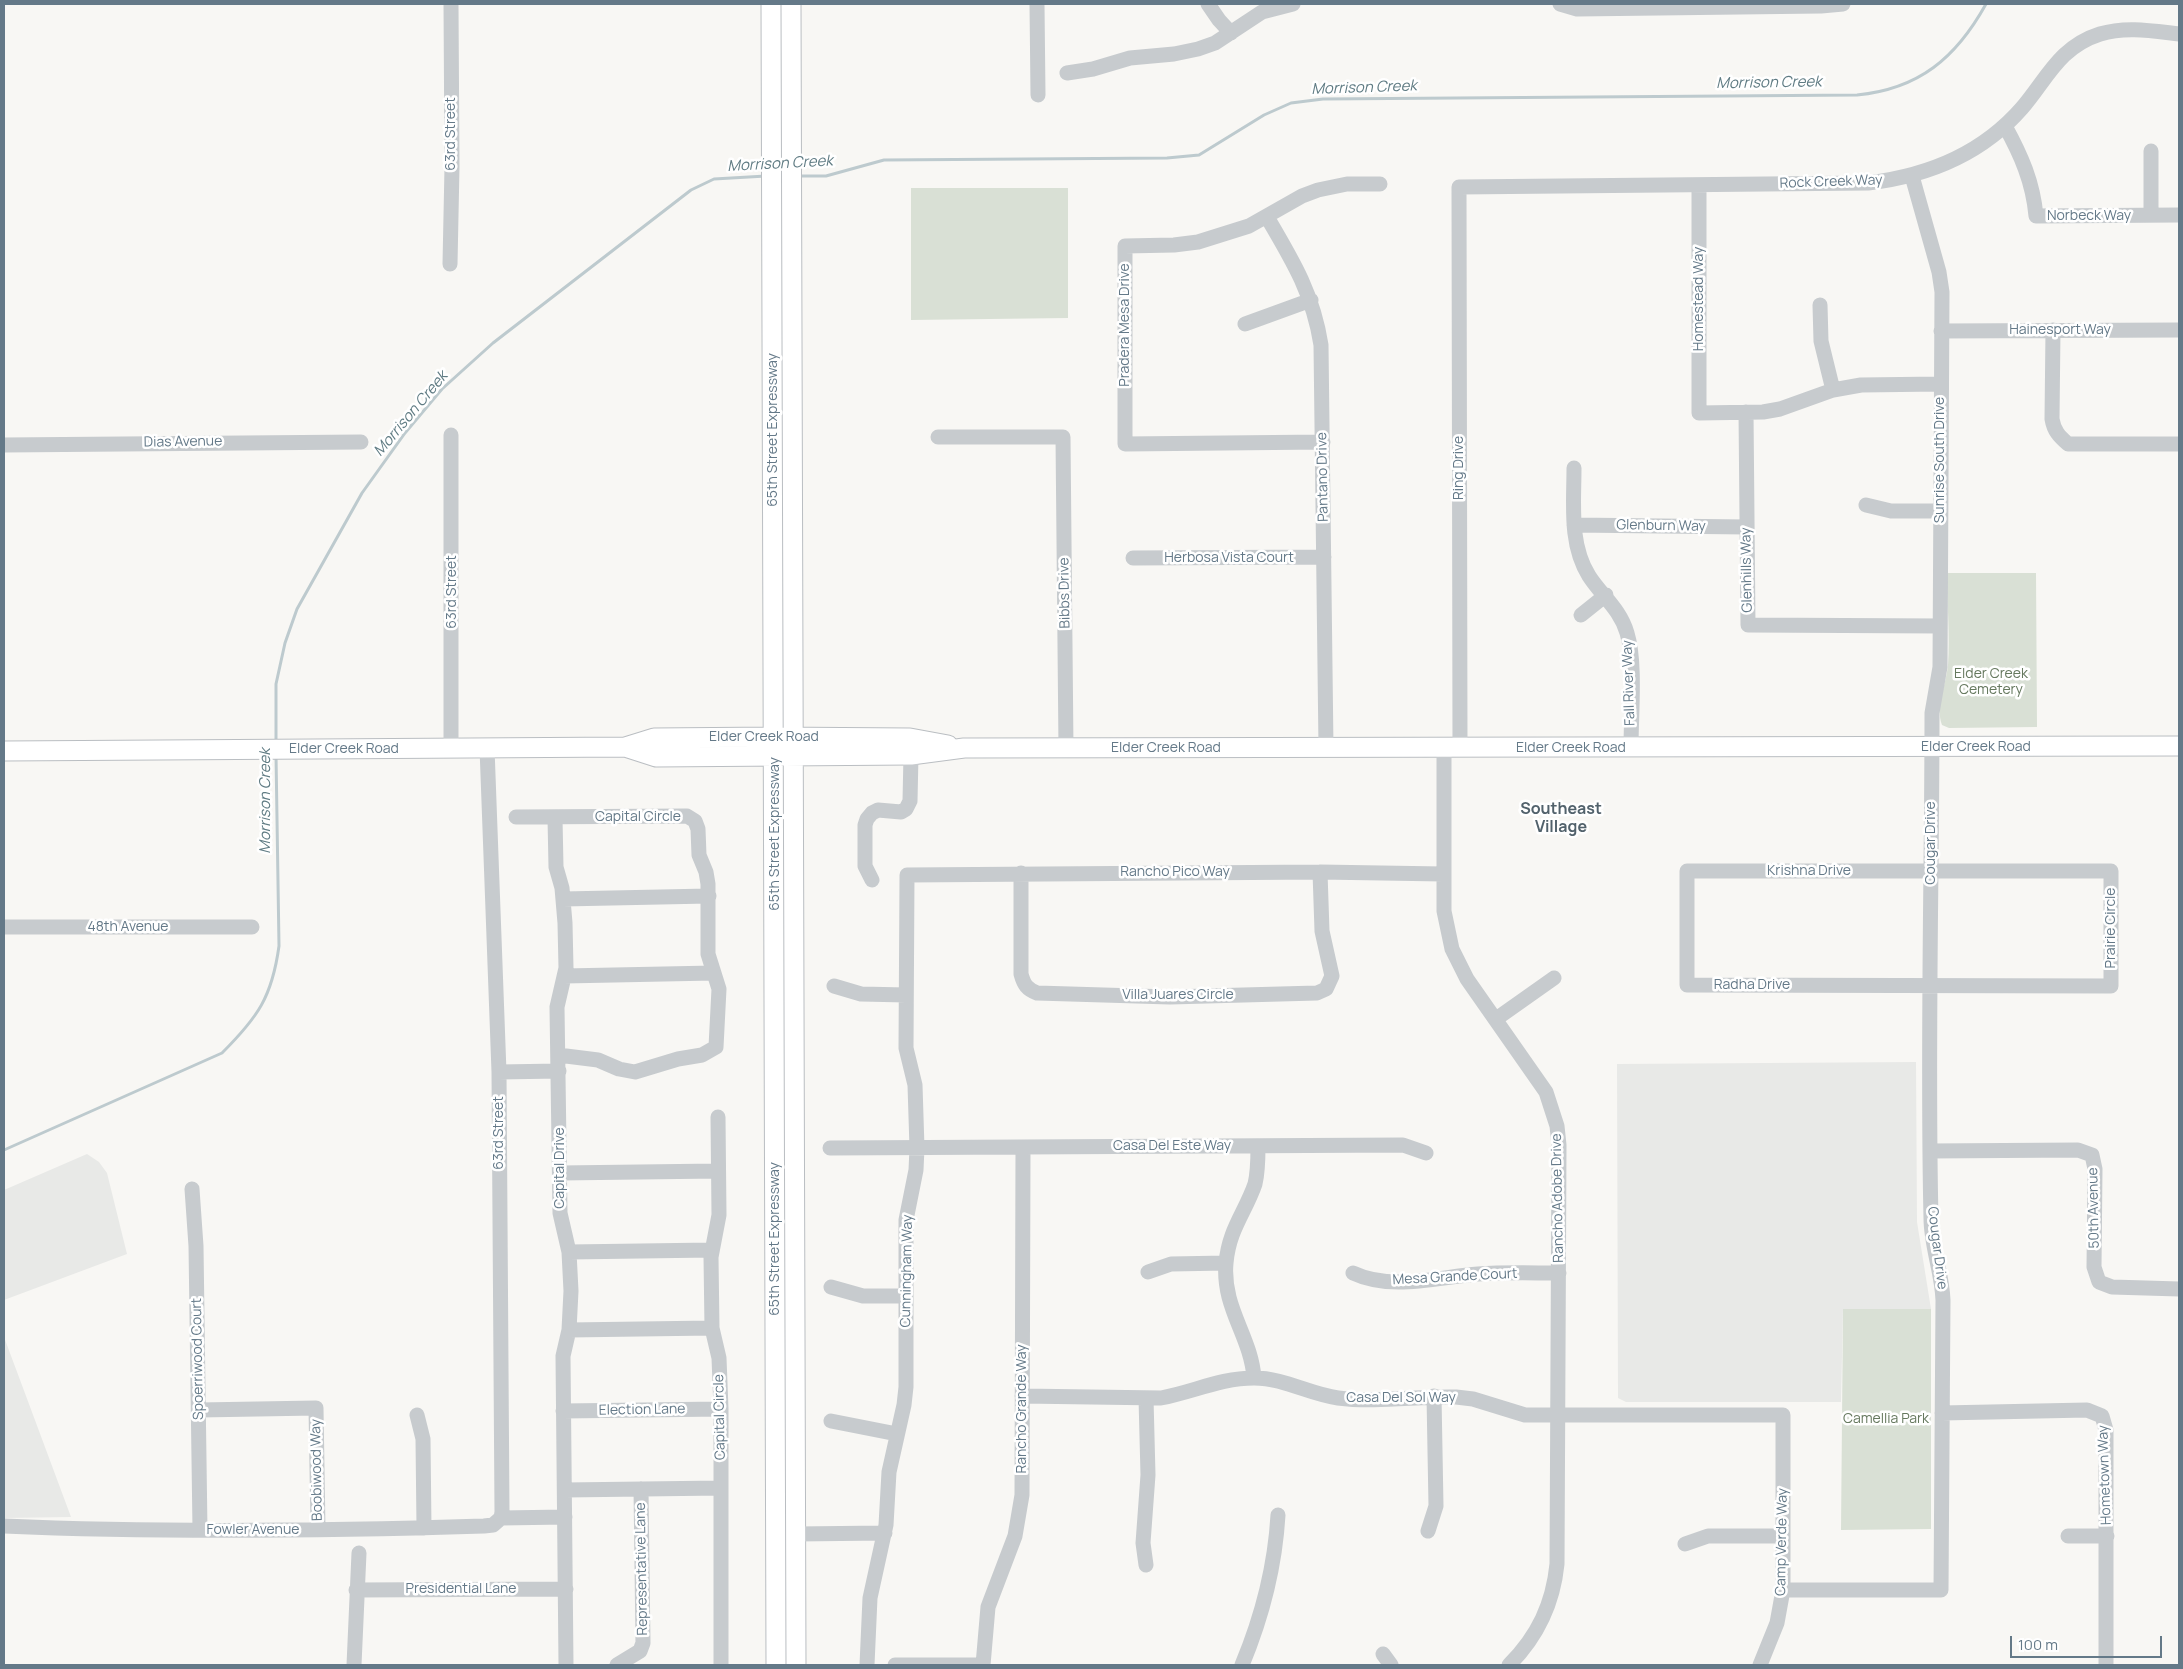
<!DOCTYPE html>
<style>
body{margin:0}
#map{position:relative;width:2183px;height:1669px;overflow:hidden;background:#f8f7f4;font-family:Manrope,sans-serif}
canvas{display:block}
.frame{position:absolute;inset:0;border:5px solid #647988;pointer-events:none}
.scale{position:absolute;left:2010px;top:1636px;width:152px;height:22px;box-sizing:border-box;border:2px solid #647988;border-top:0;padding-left:6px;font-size:15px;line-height:18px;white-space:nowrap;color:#647988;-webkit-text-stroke:4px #fff;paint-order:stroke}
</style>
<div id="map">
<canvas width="2183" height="1669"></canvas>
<div class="frame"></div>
<div class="scale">100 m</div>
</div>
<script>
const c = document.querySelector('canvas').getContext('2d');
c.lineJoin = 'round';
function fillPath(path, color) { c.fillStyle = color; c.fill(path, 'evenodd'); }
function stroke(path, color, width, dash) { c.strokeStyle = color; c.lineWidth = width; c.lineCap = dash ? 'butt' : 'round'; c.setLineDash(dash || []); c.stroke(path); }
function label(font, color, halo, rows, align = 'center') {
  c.font = font + ' Manrope,sans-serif'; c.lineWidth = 5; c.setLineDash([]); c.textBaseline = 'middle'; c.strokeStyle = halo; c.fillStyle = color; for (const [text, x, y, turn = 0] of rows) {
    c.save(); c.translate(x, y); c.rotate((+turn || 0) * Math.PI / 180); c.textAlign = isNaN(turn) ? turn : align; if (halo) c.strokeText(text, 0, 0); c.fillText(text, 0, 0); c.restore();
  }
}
fillPath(new Path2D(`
 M1916 1062 1917 1222 1931 1309H1843L1841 1402H1626L1618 1398 1617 1064Z
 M87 1154 99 1162 107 1173 127 1254 4 1300V1190Z
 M4 1337 26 1396 71 1517 4 1518Z`), '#e8e9e7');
fillPath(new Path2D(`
 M1068 188V318L911 320V188Z
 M1947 573H2036L2037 727 1949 728 1942 725C1935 705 1946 686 1948 665 1950 635 1947 603 1947 573Z
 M1843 1309H1931V1529L1841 1530Z`), '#d9e0d5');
stroke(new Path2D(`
 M798 176H826L884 160 1167 158 1199 155 1264 115 1291 103 1323 99 1857 95C1919 89 1956 58 1986 4
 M276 743V684L285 643 297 609 362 493 405 433 442 389 493 343 691 190 714 179 766 176
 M4 1150 222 1053C258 1017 272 997 279 946L276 755`), '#bdcace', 3);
const major = new Path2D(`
 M771 4 776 1665
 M791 4 796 1665
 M625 747 656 757 911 755 964 748 2179 746
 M4 751 625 747 654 738 774 737 910 738 948 745`);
stroke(major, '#babec2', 21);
stroke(new Path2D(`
 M1037 4 1038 95
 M1208 4 1219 20 1231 33
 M1560 4 1577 9 1821 6 1843 4
 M1067 73 1093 69 1130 58 1174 54 1198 49 1215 43 1262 12 1293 4
 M2005 126C2021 155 2033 182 2036 216L2179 215
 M2151 151V215
 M1699 185V413L1763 412 1780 409 1833 390 1861 385 1940 384
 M1267 217C1293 261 1313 294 1321 345L1326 748
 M450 264 452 167 451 4
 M1820 305 1821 341 1833 390
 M1245 324 1311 300
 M2053 330 2052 419C2054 431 2059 436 2068 444H2179
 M1941 331 2179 330
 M1746 412 1748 625 1940 626
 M451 435V748
 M938 437H1063L1066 749
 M1323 442 1125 444V246L1174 245 1198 242 1249 226 1302 196 1318 190 1347 184H1380
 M4 445 361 442
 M1574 468C1574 504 1569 544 1589 576 1602 596 1620 609 1627 633 1636 662 1631 715 1631 747
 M1866 505 1891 511H1940
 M1574 525 1747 527
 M1133 558 1324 557
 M1581 615 1606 595
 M487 748 499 1072 502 1512 501 1518
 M1444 748V911L1452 949 1467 979 1546 1092 1557 1126 1559 1145 1557 1564C1553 1604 1538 1636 1509 1665
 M1460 748 1459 187 1868 183C1927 176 1982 154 2022 108 2047 79 2059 47 2100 34 2126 26 2153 31 2179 34
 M516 817 687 816 695 821 698 829 699 855 706 872 708 884V954L719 989 716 1047 702 1055 678 1059 635 1072 619 1069 598 1060 558 1055
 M555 818 556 867 562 888 565 923 566 968 557 1007 560 1213 569 1252 571 1291 569 1330 563 1356 566 1665
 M1687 871H2111V986L1687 985Z
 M1021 873V974C1024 985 1027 989 1037 993L1170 997 1317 993 1326 989 1332 976 1322 931 1320 872
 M872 880 865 866V825L867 819 872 813 878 810 901 812 906 809 910 801 911 755
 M563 899 709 896
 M4 927H252
 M564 976 714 973
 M834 986 861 994 906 995
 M1496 1019 1554 978
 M499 1072 559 1071
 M718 1117 719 1215 711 1257 712 1328 719 1358 721 1409V1665
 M830 1148 1403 1145 1426 1153
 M1930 1151 2078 1150 2092 1155 2095 1169 2094 1267 2099 1282 2112 1287 2179 1289
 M560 1173 718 1171
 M192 1189 196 1246 200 1530
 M569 1252 712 1250
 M1148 1272 1171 1264 1226 1263
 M1353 1273C1391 1291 1438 1277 1478 1274 1504 1272 1532 1273 1559 1273
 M831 1287 863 1296H906
 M569 1330 712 1328
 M1254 1378C1251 1336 1222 1308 1226 1263 1229 1229 1245 1213 1255 1184 1258 1172 1258 1159 1258 1146
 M1022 1396 1161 1398C1193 1392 1221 1378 1254 1378 1284 1378 1309 1394 1338 1398 1377 1403 1418 1396 1456 1397L1473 1399 1525 1415H1783V1590L1777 1623 1760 1665
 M1146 1398 1148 1475 1143 1543 1146 1565
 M199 1410 316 1408 318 1529
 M563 1411 721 1409
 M1942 1413 2087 1410 2102 1416 2106 1430V1665
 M417 1415 423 1439 424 1528
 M831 1421 897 1434
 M565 1490 721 1488
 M501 1518 565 1517
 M4 1526C164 1533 324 1531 484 1526L493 1525 501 1518
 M1428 1531 1436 1506 1434 1396
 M796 1534 885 1533
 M2068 1536H2107
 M1685 1544 1708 1536H1783
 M356 1590 566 1589
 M1783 1590H1941L1943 1300C1942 1272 1931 1246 1931 1218 1927 1050 1932 881 1932 713L1940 667 1942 292 1939 272 1912 176
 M1383 1654 1391 1665
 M354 1665 359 1553
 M617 1665 640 1651 643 1643 641 1489
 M867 1665 870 1598 886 1525 889 1472 904 1405 906 1387V1220L916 1170 917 1148 915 1085 906 1048 907 875 1320 872 1443 874
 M895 1665H976
 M983 1665 988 1607 1015 1536 1022 1495 1023 1147
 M1242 1665C1262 1617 1275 1567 1278 1515`), '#c7cbce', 15);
stroke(major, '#fff', 19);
label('14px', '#647988', '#fff', [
 ["63rd Street",451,134,-90],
 ["Rock Creek Way",1831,182,-2],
 ["Norbeck Way",2089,216],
 ["Homestead Way",1699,299,-90],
 ["Pradera Mesa Drive",1125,325,-90],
 ["Hainesport Way",2060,330],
 ["65th Street Expressway",773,430,-90],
 ["Dias Avenue",183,442,-1],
 ["Sunrise South Drive",1940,460,-90],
 ["Ring Drive",1459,468,-90],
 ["Pantano Drive",1323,477,-91],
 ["Glenburn Way",1661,526,1],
 ["Herbosa Vista Court",1229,558],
 ["Glenhills Way",1747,570,-91],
 ["63rd Street",452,592,-90],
 ["Bibbs Drive",1065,593,-91],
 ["Fall River Way",1629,683,-92],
 ["Elder Creek Road",764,737],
 ["Elder Creek Road",1976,747],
 ["Elder Creek Road",1166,748],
 ["Elder Creek Road",1571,748],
 ["Elder Creek Road",344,749],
 ["Capital Circle",638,817],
 ["65th Street Expressway",775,834,-90],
 ["Cougar Drive",1931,843,-90],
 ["Krishna Drive",1809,871],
 ["Rancho Pico Way",1175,872],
 ["48th Avenue",128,927],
 ["Prairie Circle",2111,928,-90],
 ["Radha Drive",1752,985],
 ["Villa Juares Circle",1178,995],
 ["63rd Street",499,1133,-90],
 ["Casa Del Este Way",1172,1146],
 ["Capital Drive",560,1168,-90],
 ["Rancho Adobe Drive",1558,1198,-91],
 ["50th Avenue",2094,1208,-91],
 ["65th Street Expressway",775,1239,-90],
 ["Cougar Drive",1937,1248,83],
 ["Cunningham Way",907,1271,-89],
 ["Mesa Grande Court",1455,1277,-3],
 ["Spoerriwood Court",198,1359,-91],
 ["Casa Del Sol Way",1401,1398],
 ["Rancho Grande Way",1022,1409,-90],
 ["Election Lane",642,1410,-1],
 ["Capital Circle",720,1417,-91],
 ["Boobiwood Way",317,1470,-91],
 ["Hometown Way",2105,1475,-92],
 ["Fowler Avenue",253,1530],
 ["Camp Verde Way",1782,1542,-89],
 ["Representative Lane",642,1569,-91],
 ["Presidential Lane",461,1589]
]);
label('14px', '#66795f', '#fff', [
 ["Elder Creek",1991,674],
 ["Cemetery",1991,690],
 ["Camellia Park",1886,1419]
]);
label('italic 15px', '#5f7b83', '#fff', [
 ["Morrison Creek",1769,83,-1],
 ["Morrison Creek",1364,88,-2],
 ["Morrison Creek",780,164,-3],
 ["Morrison Creek",411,414,-50],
 ["Morrison Creek",266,801,-90]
]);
label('bold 16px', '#52626c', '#fff', [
 ["Southeast",1561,810],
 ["Village",1561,828]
]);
</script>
